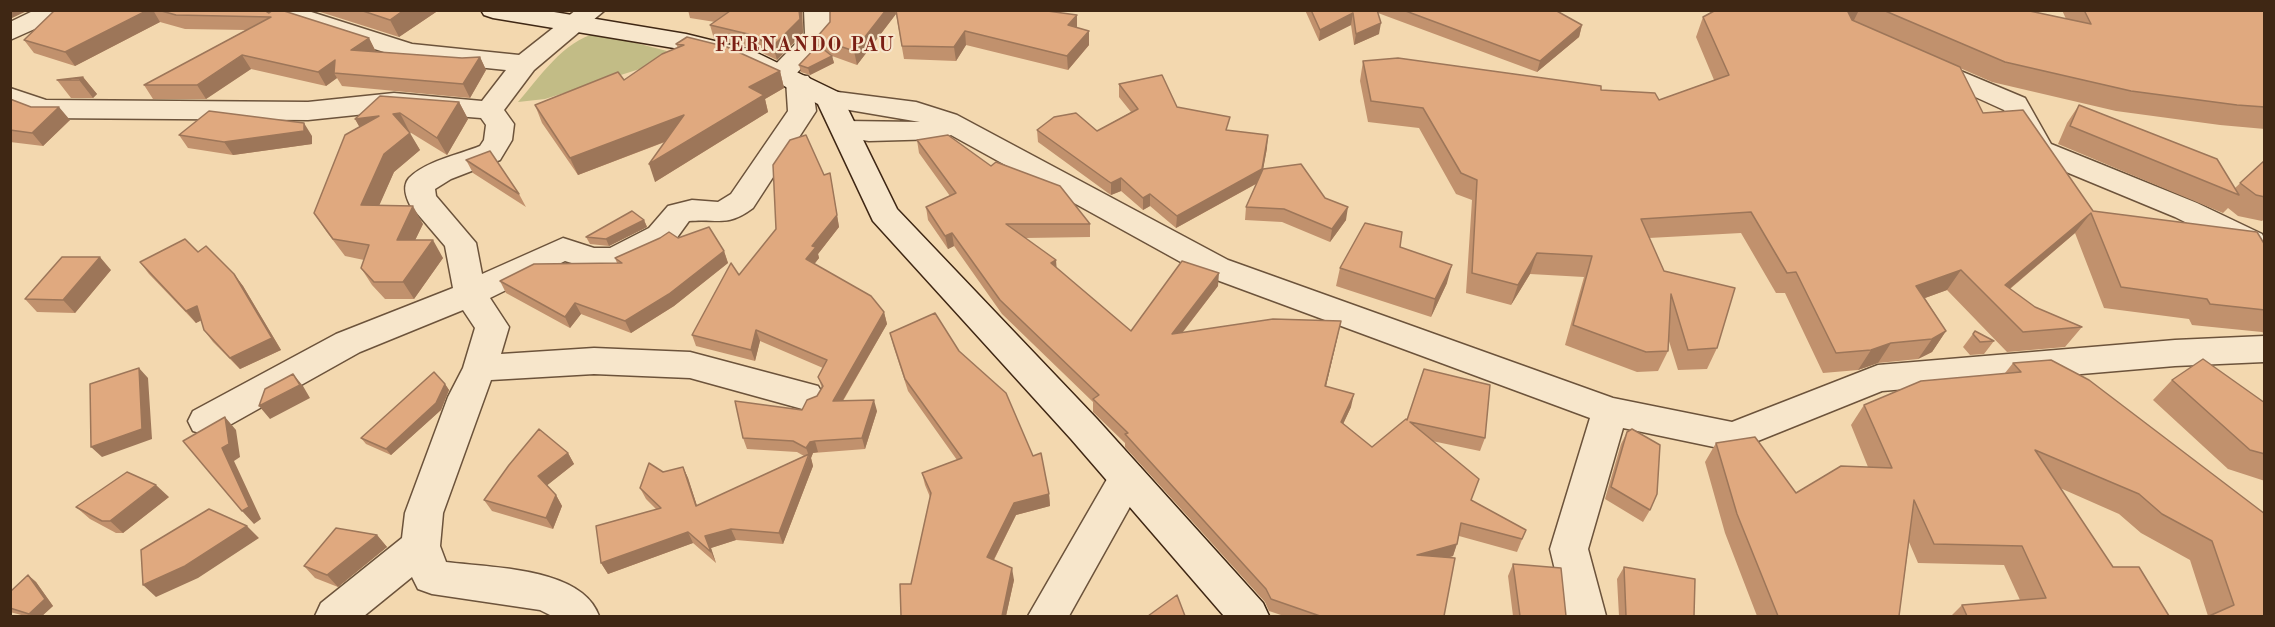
<!DOCTYPE html>
<style>
body{margin:0}
#map{position:relative;width:2275px;height:627px;overflow:hidden;background:#f3d8af;font-family:"Old Standard TT",serif}
canvas{display:block}
.frame{position:absolute;inset:0;border:12px solid #3f2714;pointer-events:none}
</style>
<div id="map">
<canvas width="2275" height="627"></canvas>
<div class="frame"></div>
</div>
<script>
const c = document.querySelector('canvas').getContext('2d');
c.lineJoin = 'round';
function fillPath(path, color) { c.fillStyle = color; c.fill(path, 'evenodd'); }
function stroke(path, color, width, dash) { c.strokeStyle = color; c.lineWidth = width; c.lineCap = dash ? 'butt' : 'round'; c.setLineDash(dash || []); c.stroke(path); }
function label(font, color, halo, rows, align = 'center') {
  c.font = font + ' "Old Standard TT",serif'; c.lineWidth = 4.5; c.setLineDash([]); c.textBaseline = 'middle'; c.strokeStyle = halo; c.fillStyle = color; for (const [text, x, y, turn = 0] of rows) {
    c.save(); c.translate(x, y); c.rotate((+turn || 0) * Math.PI / 180); c.textAlign = isNaN(turn) ? turn : align; if (halo) c.strokeText(text, 0, 0); c.fillText(text, 0, 0); c.restore();
  }
}
fillPath(new Path2D(`
 M597 33 667 51 646 67 545 99 518 102C540 77 563 41 597 33Z`), '#c2bc86');
const street = new Path2D(`
 M35 10H69L66 15 10 40V22Z
 M265 10H305L412 44 519 55 576 10H605L534 70 504 110 514 124 512 140 500 160 451 179 435 189 436 196 476 243 482 274 563 238 594 248H610L649 228 668 206 692 200 718 202 731 194 788 111 786 80 771 79 767 73 805 34 804 10H830L831 36 795 75 808 76 812 82 816 111 753 208C726 228 718 218 689 221L676 239 664 248 624 266 598 271 565 261 490 298 509 327 501 354 594 348 690 352 818 386 824 396 818 406 806 410 690 378 594 374 491 380 443 513 440 546 446 562C491 568 582 567 599 616H552L540 610 432 594 418 589 412 577 364 616H315L321 603 402 538 405 513 448 397 463 368 475 328 463 310 360 352 219 431 206 435 193 431 188 421 193 411 336 334 453 288 445 246 410 205C406 197 402 186 409 178 426 161 458 155 480 146L484 140 486 125 481 118 394 111 308 120 42 118 10 106V88L46 100 308 102 394 93 482 101 506 70 409 60 268 15Z
 M1927 57 2025 98 2051 144 2197 203 2262 234 2264 238V277L2253 274 2239 249 2175 217 2030 157 2004 110 1918 71 1914 65 1918 59Z
 M830 91 916 102 957 115 1228 260 1613 398 1732 422 1878 365 2175 340 2264 336V362L2175 366 1882 391 1733 451 1623 428 1588 549 1606 616H1566L1550 549 1590 418 1206 276 951 135 940 139 869 141 835 136 831 130 835 124 845 121 920 122 820 105 816 99 820 93Z
 M1127 463 1140 467 1146 478 1069 616H1028L1114 467Z`);
const secondary = new Path2D(`
 M481 10H542L686 34 751 50 840 93 897 209 1097 419 1263 603 1269 616H1224L1071 439 873 221 818 104 771 79 733 62 686 50 493 18 484 15Z`);
stroke(street, '#6c533b', 3);
stroke(secondary, '#3f2714', 3);
fillPath(street, '#f7e6cb');
fillPath(secondary, '#f7e6cb');
fillPath(new Path2D(`
 M55 10H264L369 38 376 52 462 58 480 57 486 70 470 98 342 86 337 78 326 86 251 69 206 99H153L144 85 246 30 185 29 160 22 75 66 34 53 24 40Z
 M314 10H439L399 37Z
 M688 10H802L803 33 777 60 752 48 714 39 710 25 715 22 690 18Z
 M830 10H1040L1077 28 1089 45 1068 70 966 45 956 61 904 59 896 14 857 65 832 56 834 63 810 75 801 72 799 65 818 45 816 38 830 22Z
 M1305 10H1555L1582 25 1579 37 1537 72 1378 13 1379 34 1354 45 1351 25 1319 41Z
 M1715 10H2025L2066 19 2062 10H2265V129L2220 125 2116 111 1992 82 1960 68 1983 113 2093 211 2265 245V334L2262 332 2192 325 2189 319 2104 308 2075 233 2010 289 2035 307 2082 327 2065 347 2007 352 1947 290 1925 298 1946 331 1932 352 1918 359 1878 363 1858 370 1823 373 1785 293H1776L1741 233 1649 238 1664 271 1717 348 1707 369 1678 370 1668 338V351L1658 371 1637 372 1565 345 1584 277 1530 274 1511 305 1466 293 1472 200 1456 194 1419 128 1368 122 1360 81 1363 61 1601 90 1659 100 1714 80 1696 37 1703 17Z
 M687 37 780 71 784 88 765 99 768 112 655 182 665 142 578 175 542 123 535 105 624 80 678 48 676 44Z
 M83 77 97 94 93 98H71L57 80Z
 M1119 84 1177 107 1267 148 1263 169 1325 198 1346 220 1330 242 1282 222 1245 220 1246 207 1256 184 1176 228 1150 206 1143 210 1121 191 1111 195 1108 193 1038 142 1037 130 1097 131 1131 112 1119 97Z
 M10 99 31 107 70 120 43 146 10 142Z
 M459 102 468 119 447 155 408 131 420 150 394 172 379 205 423 224 415 240 443 258 414 299H385L372 285 361 268 364 260 345 256 326 231 314 213 360 127 355 119Z
 M2079 105 2235 188 2265 160V218L2262 221 2238 216 2228 208 2223 213 2058 144 2067 123Z
 M179 135 312 136V144L233 155 188 148Z
 M917 140 991 166 1090 224V237L1025 238 1056 260V268L1131 331 1218 286 1183 332 1338 335 1326 386 1351 407 1343 424 1372 447 1407 420 1485 438 1480 451 1432 441 1471 500 1526 530 1517 552 1459 536 1453 556 1448 558 1444 616H1284L1269 611 1265 602 1125 447V443L1093 412V402L1002 314 954 246 948 249 928 220 926 207 950 196 919 153Z
 M466 160 519 194 526 207 473 173Z
 M824 175 832 184 839 227 818 254 819 258 814 264 884 312 887 324 843 401 877 411 865 449 813 453 811 458 813 466 783 544 736 540 711 548 716 563 693 543 608 574 601 563 656 509 646 499 640 488 663 472 683 467 688 478 697 506 804 456 797 452 747 449 743 438 802 410 817 396 822 388 818 377 823 368 760 341 755 361 696 346 692 335 739 275Z
 M644 220 647 227 609 246 590 244 586 237Z
 M678 238 724 251 728 263 674 306 631 333 581 314 570 328 506 293 500 281 617 263 615 258Z
 M1400 247 1447 283 1431 317 1336 286 1340 268Z
 M198 252 234 274 243 286 281 350 240 369 213 342 204 330 201 320 196 323 149 274 140 262Z
 M111 270 75 313 37 312 25 299Z
 M1975 331 1994 341 1984 354 1970 355 1963 347Z
 M890 333 1049 494 1050 506 1016 515 994 560 1014 580 1006 616H901L911 584 930 497 925 485 922 473 957 460 908 391 893 345Z
 M2013 363 2265 514V616H2208L2190 560 2141 533 2119 514 2060 488 2113 567 2169 616H1951L1962 605 2020 600 2004 565 1918 563 1909 542 1899 616H1757L1725 533 1705 462 1716 443 1796 493 1868 467 1851 425 1864 405 2005 373Z
 M2172 380 2265 403V481L2228 469 2153 400Z
 M445 384 449 390 441 410 391 455 366 444 361 438Z
 M1627 432 1650 510 1643 522 1605 499 1621 444Z
 M568 453 574 464 547 485 556 495 562 506 553 529 492 511 484 500Z
 M169 497 123 533H116L90 519 76 507Z
 M377 535 387 547 338 587 315 578 304 566Z
 M1513 564 1566 616H1513L1508 576Z
 M1624 567 1694 616H1619L1617 579Z
 M28 575 36 582 53 606 42 616H25L10 612V592Z`), '#c1916d');
fillPath(new Path2D(`
 M10 10H29L10 19Z
 M148 10H153L160 22 75 66 65 52Z
 M404 10H439L399 37 390 20Z
 M799 10H802L803 33 777 60 773 46Z
 M886 10H895L896 14 857 65 854 51Z
 M1847 10H1859L1853 22 1843 24Z
 M1353 13 1351 25 1319 41 1320 30Z
 M1077 15V29L1068 25Z
 M1381 23 1379 34 1354 45 1356 34Z
 M1582 25 1579 37 1537 72 1540 61Z
 M965 31 966 45 956 61 954 47Z
 M1089 31V45L1068 70 1067 56Z
 M369 38 376 52 351 50Z
 M242 55 251 69 206 99 197 85Z
 M832 56 834 63 810 75 808 68Z
 M480 57 486 70 470 98 463 84Z
 M335 60 334 73 337 78 326 86 318 72Z
 M780 71 784 88 765 99 768 112 655 182 649 164 749 87Z
 M83 77 97 94 93 98 79 80Z
 M459 102 468 119 447 155 437 138Z
 M59 107 70 120 43 146 32 133Z
 M400 113 409 131 402 132 393 114Z
 M684 115 690 132 578 175 570 158Z
 M379 116 365 137 355 119Z
 M304 123 312 136V144L233 155 224 142Z
 M410 133 420 150 394 172 372 222 361 205 384 154Z
 M1268 135 1267 148 1261 181 1176 228 1177 216Z
 M830 173 839 227 818 254 819 258 809 271 806 259 812 246Z
 M1121 178V191L1111 195V183Z
 M1150 194V206L1143 210V198Z
 M413 206 423 224 407 257 397 240Z
 M1348 207 1346 220 1330 242 1332 229Z
 M2091 213 2075 233 1994 302 2005 285Z
 M644 220 647 227 609 246 606 239Z
 M952 233 954 246 948 249 945 236Z
 M433 240 443 258 414 299 403 282Z
 M724 251 728 263 674 306 631 333 625 321Z
 M1537 253 1530 274 1511 305 1518 285Z
 M100 257 111 270 75 313 63 300Z
 M1056 260 1057 273 1051 263Z
 M1452 265 1447 283 1431 317 1435 299Z
 M1961 270 1947 290 1903 306 1916 286Z
 M1219 273 1218 286 1171 347 1172 334Z
 M234 274 243 286 281 350 240 369 230 358Z
 M575 303 581 314 570 328 565 317Z
 M197 306 206 318 196 323 186 311Z
 M884 312 887 324 836 412 833 401Z
 M1341 321 1338 335 1323 399 1325 386Z
 M756 330 760 341 755 361 751 350Z
 M1946 331 1932 352 1918 359 1932 339Z
 M1891 343 1878 363 1858 370 1871 350Z
 M139 368 148 378 152 439 102 457 91 447Z
 M293 374 303 386 310 398 270 419 259 406Z
 M445 384 449 390 441 410 391 455 386 449Z
 M1354 394 1351 407 1338 435 1341 422Z
 M874 400 877 411 865 449 862 438Z
 M225 417 236 430 240 457 234 461 261 519 254 524 242 511 222 448Z
 M815 441 818 452 813 453 811 458 813 466 783 544 779 533 809 456 806 448 810 442Z
 M568 453 574 464 545 487 538 476Z
 M683 467 688 478 701 518 696 506Z
 M156 485 169 497 123 533 110 521Z
 M1049 494 1050 506 1016 515 989 569 987 557 1014 503Z
 M556 495 562 506 553 529 546 518Z
 M247 526 259 538 198 578 156 597 143 585Z
 M731 529 736 540 711 548 716 563 711 552 705 536Z
 M688 532 693 543 608 574 601 563Z
 M377 535 387 547 338 587 327 575Z
 M1457 544 1453 556 1413 567 1417 555Z
 M1012 568 1014 580 1006 616H1002Z
 M28 575 36 582 53 606 42 616H32L29 614Z`), '#9d7659');
const building = new Path2D(`
 M55 10H148L65 52 24 40Z
 M158 10H264L269 13 273 10H281L369 38 351 50 462 58 480 57 463 84 334 73 335 60 318 72 242 55 197 85H144L271 17 176 15Z
 M360 10H404L390 20Z
 M727 10H799L800 19 773 46 748 34 710 25 730 11Z
 M830 10H886L854 51 816 38 830 22Z
 M896 10H1040L1077 15 1068 25 1089 31 1067 56 965 31 954 47 902 46Z
 M1311 10H1377L1381 23 1356 34 1353 13 1320 30Z
 M1403 10H1555L1582 25 1540 61Z
 M1716 10H1847L1852 20 1960 67 1983 113 2023 110 2093 211 2257 232 2265 245V310L2210 304 2207 299 2121 287 2091 213 2005 285 2035 307 2082 327 2023 332 1961 270 1916 286 1946 331 1932 339 1891 343 1871 350 1836 353 1796 272 1787 273 1751 212 1641 219 1664 271 1735 288 1717 348 1688 350 1671 294 1668 351 1646 352 1573 325 1592 256 1537 253 1518 285 1472 273 1477 180 1461 173 1423 108 1371 101 1363 61 1398 58 1601 86V90L1655 93 1659 100 1729 75 1703 17Z
 M1883 10H2025L2091 24 2084 10H2265V107L2237 105 2131 91 2005 62Z
 M687 37 727 47 780 71 749 87 764 95 649 164 684 115 570 158 535 105 618 72 624 80 662 54 684 45 676 44Z
 M818 45 832 56 808 68 799 65Z
 M1162 75 1177 107 1230 117 1226 130 1268 135 1262 169 1177 216 1150 194 1143 198 1121 178 1111 183 1108 181 1037 130 1054 117 1076 113 1097 131 1138 109 1119 84Z
 M83 77 79 80H57Z
 M380 96 459 102 437 138 400 113 393 114 410 133 384 154 361 205 413 206 397 240H433L403 282H374L361 268 369 245 333 239 314 213 345 135 379 116 355 119Z
 M10 99 31 107H59L32 133 10 130Z
 M2079 105 2217 159 2239 195 2070 126Z
 M209 111 304 123V131L224 142 179 135Z
 M806 135 824 175 830 173 837 215 812 246 816 247 806 259 871 296 884 312 833 401 874 400 862 438 815 441 810 442 806 448 793 441 743 438 735 401 802 410 807 400 817 396 823 386 818 377 827 360 756 330 751 350 692 335 731 263 739 275 776 229 773 165 790 140Z
 M948 135 991 166 996 162 1060 186 1090 224H1006L1056 260 1051 263 1131 331 1182 261 1219 273 1172 334 1273 319 1341 321 1325 386 1354 394 1341 422 1372 447 1406 419 1407 420 1424 369 1490 385 1485 438 1410 422 1479 479 1471 500 1526 530 1522 539 1461 523 1457 544 1417 555 1455 558 1444 616H1320L1271 599 1266 589 1125 434 1128 433 1093 399 1099 395 1000 300 952 233 945 236 926 207 956 193 917 140Z
 M490 151 519 194 466 160Z
 M2265 160V197L2256 195 2240 183Z
 M1301 164 1325 198 1348 207 1332 229 1284 209 1246 207 1263 169Z
 M632 211 644 220 606 239 586 237Z
 M1365 223 1402 232 1400 247 1452 265 1435 299 1340 268Z
 M709 227 724 251 669 294 625 321 575 303 565 317 500 281 534 264 622 263 615 258 660 238 669 232 678 238Z
 M185 239 198 252 206 246 234 274 272 338 230 358 204 330 197 306 186 311 140 262Z
 M62 257H100L63 300 25 299Z
 M935 313 959 351 1006 393 1033 456 1041 453 1049 494 1014 503 987 557 1012 568 1002 616H901L900 584H911L931 493 922 473 962 458 905 379 890 333Z
 M1975 331 1994 341 1980 342 1973 334Z
 M2203 359 2265 403V454L2250 450 2172 380Z
 M2051 360 2089 380 2265 514V616H2209L2234 605 2212 541 2162 514 2139 494 2035 450 2113 567H2139L2169 616H1967L1962 605 2046 598 2022 546 1934 544 1914 500 1899 616H1778L1737 514 1716 443 1755 437 1796 493 1841 466 1892 468 1864 405 1921 381 2021 372 2013 363Z
 M139 368 142 429 91 447 90 384Z
 M434 372 445 384 436 403 386 449 361 438Z
 M293 374 300 385 259 406 265 389Z
 M225 417 229 444 222 448 249 507 242 511 183 441Z
 M539 429 568 453 538 476 556 495 546 518 484 500 509 465Z
 M1632 429 1660 445 1657 494 1650 510 1611 487 1627 432Z
 M809 454 779 533 731 529 705 536 711 552 688 532 601 563 596 526 661 508 640 488 649 463 663 472 683 467 696 506Z
 M127 472 156 485 110 521H102L76 507Z
 M209 509 247 526 185 566 143 585 141 550Z
 M336 528 377 535 327 575 304 566Z
 M1513 564 1561 568 1566 616H1520Z
 M1624 567 1695 579 1694 616H1626Z
 M28 575 45 599 29 614 10 608V592Z
 M1177 595 1185 616H1148Z`);
fillPath(building, '#e0a97f');
stroke(building, '#9d7659', 1.5);
c.letterSpacing = '1.5px';
label('bold 20px', '#7a1f14', '#f7e6cb', [
 ["FERNANDO PAU",805,46]
]);
c.letterSpacing = '0px';
</script>
